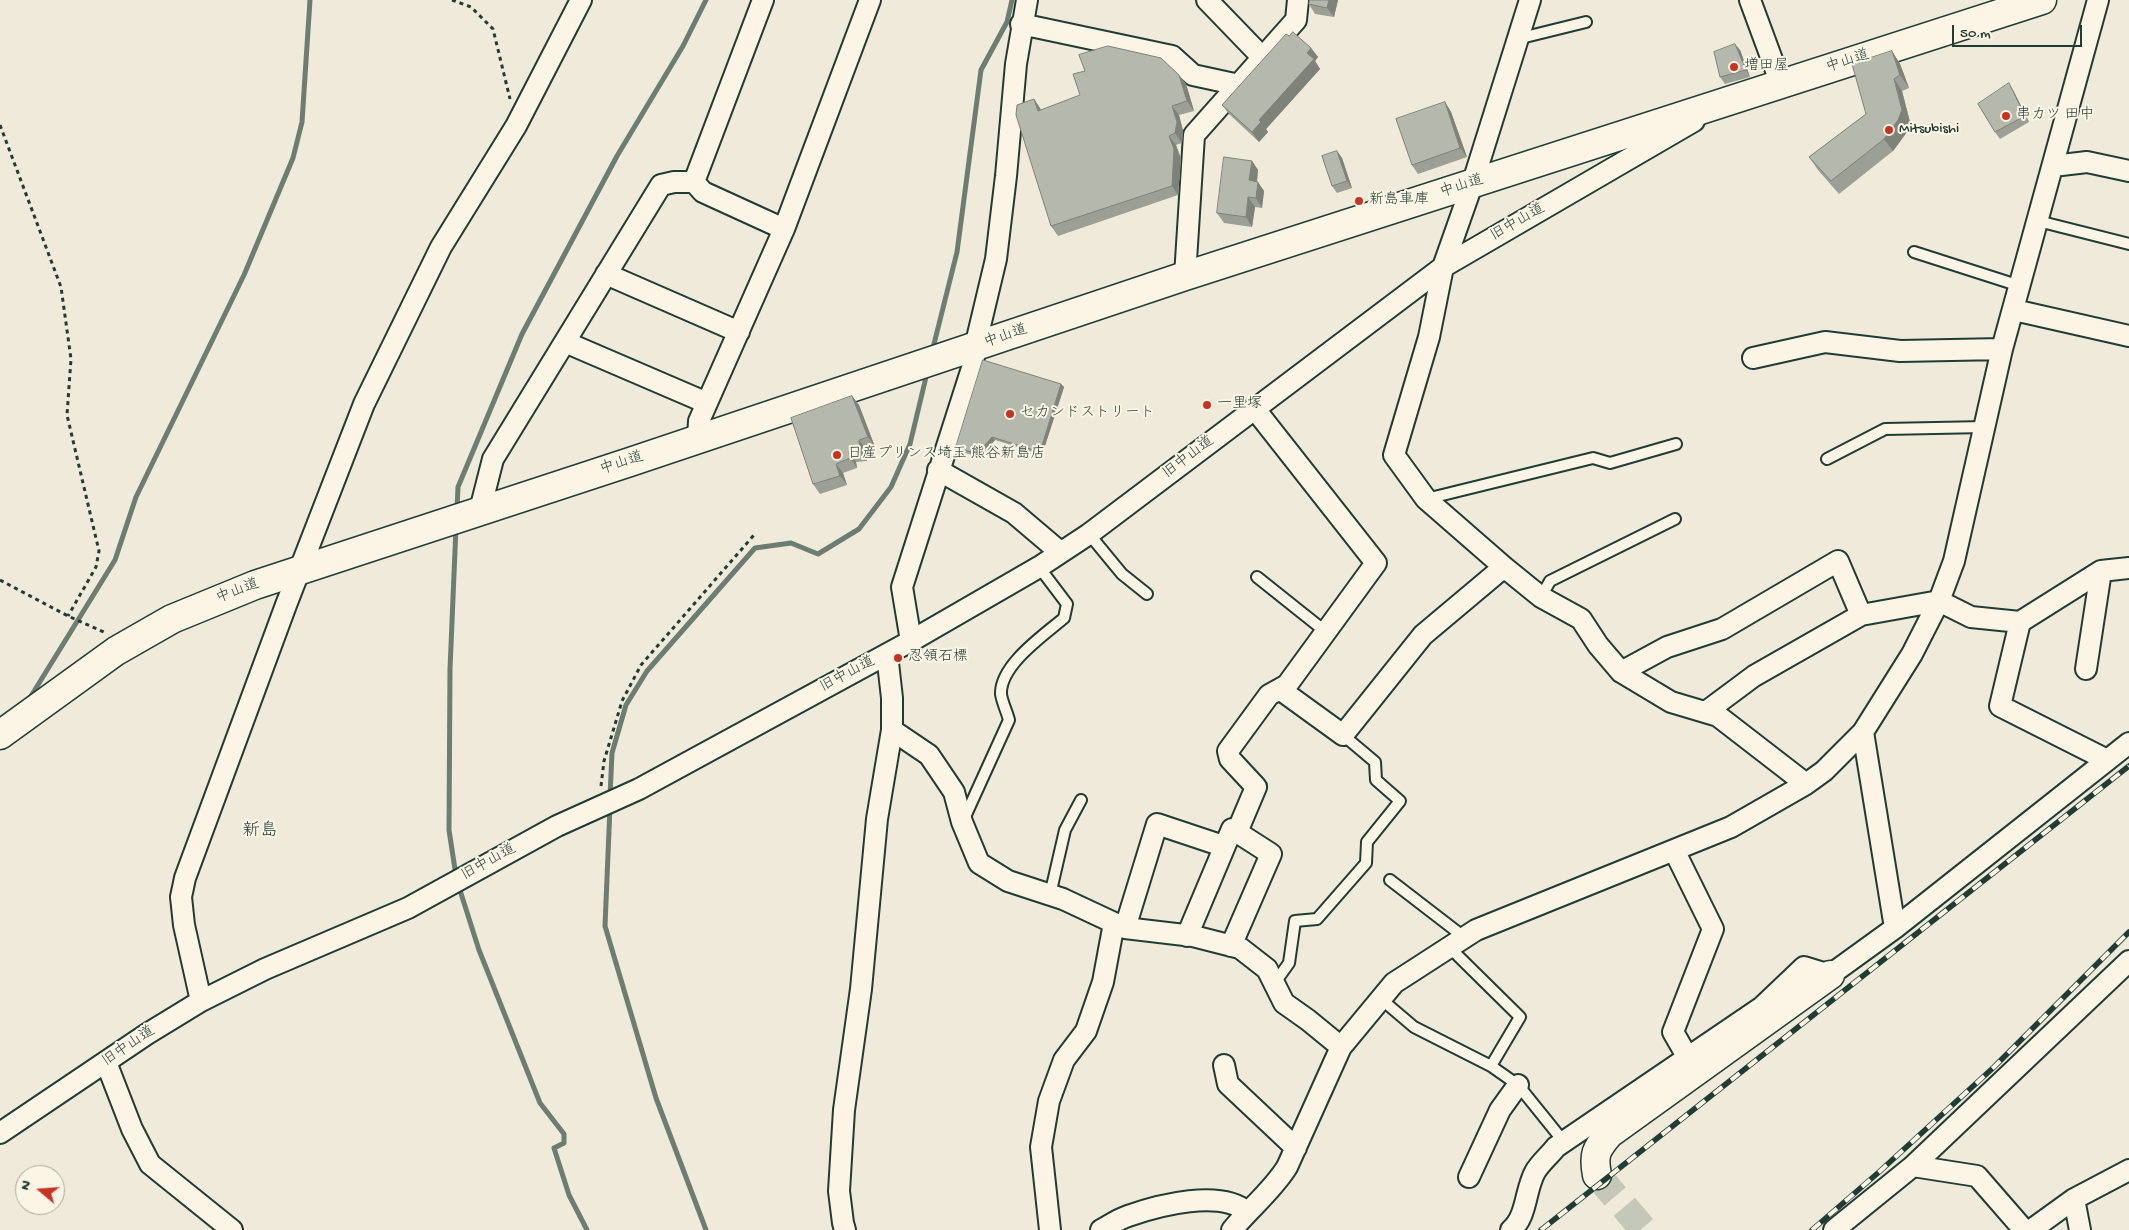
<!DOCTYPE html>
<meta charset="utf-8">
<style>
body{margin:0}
#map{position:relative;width:2129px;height:1230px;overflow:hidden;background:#efeada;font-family:"Gochi Hand",sans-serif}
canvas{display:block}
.north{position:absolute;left:15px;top:1165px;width:50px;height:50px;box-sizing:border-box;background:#fcf5e5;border:1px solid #a4ab9e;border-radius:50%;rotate:288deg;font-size:14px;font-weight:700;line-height:20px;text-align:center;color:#1f3d34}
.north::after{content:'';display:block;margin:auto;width:18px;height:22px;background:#c8321e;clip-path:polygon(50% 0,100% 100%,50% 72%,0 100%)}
.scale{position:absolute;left:1952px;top:25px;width:130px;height:22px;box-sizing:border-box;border:2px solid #1f3d34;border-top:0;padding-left:6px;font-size:15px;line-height:18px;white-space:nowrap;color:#1f3d34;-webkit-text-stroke:4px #fcf5e5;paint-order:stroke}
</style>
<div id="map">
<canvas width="2129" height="1230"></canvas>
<div class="north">N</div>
<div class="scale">50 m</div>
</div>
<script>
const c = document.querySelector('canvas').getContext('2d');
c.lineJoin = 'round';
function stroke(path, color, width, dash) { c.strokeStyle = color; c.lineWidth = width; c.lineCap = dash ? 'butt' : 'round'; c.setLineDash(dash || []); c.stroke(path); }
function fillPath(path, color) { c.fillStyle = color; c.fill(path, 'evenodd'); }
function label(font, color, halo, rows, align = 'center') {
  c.font = font + ' "Gochi Hand","Klee One",sans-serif'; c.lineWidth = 4; c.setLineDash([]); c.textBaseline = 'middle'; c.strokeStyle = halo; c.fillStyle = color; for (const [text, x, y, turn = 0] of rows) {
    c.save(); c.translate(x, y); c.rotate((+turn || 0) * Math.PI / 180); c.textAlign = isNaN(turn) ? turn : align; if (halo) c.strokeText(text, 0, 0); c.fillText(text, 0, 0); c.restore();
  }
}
stroke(new Path2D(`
 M932 352 957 252 981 70 1007 22 1012 0
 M457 509 458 487 522 334 617 156 683 46 706 0
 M456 527 450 669 449 830 456 876
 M28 701 115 560 136 497 244 275 293 158 302 122 310 0
 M610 796 612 753 626 705 647 671 755 548 791 543 818 554 859 529 891 487 910 444 927 373
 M610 807 605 926 656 1098 706 1230
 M458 884 479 950 540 1103 564 1134V1143L554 1148 569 1195 587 1230`), '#6c7d71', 5);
stroke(new Path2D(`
 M1597 1175 1644 1230`), '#c5c7b9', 28, [28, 14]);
const lane = new Path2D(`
 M1517 39 1586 22
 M2038 221 2129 244
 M1914 252 2020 286
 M1827 459 1885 429 1985 427
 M1426 499 1593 458 1610 463 1676 444
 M1089 534 1122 574 1147 594
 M1257 577 1326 632
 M1541 597 1550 581 1675 519
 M964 819 1009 720C1007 712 1002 702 1001 694 1000 665 1044 635 1064 618L1067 604 1039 567
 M1390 880 1464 937
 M1050 895 1065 830 1081 800
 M1274 984 1289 963 1295 921 1317 919 1366 863 1367 842 1400 801 1376 780 1375 762 1343 735
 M1381 999 1414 1027 1491 1066 1520 1017 1449 947
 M1491 1066 1518 1085 1564 1142`);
const street = new Path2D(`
 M1207 0 1263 58
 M1530 0 1472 185 1443 267 1429 337 1394 455 1426 499 1504 567 1541 597 1581 619 1598 645 1621 672 1671 702 1718 716 1806 784
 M1750 0 1781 84
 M1021 24 1172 56 1193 75 1239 85
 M2053 166 2087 162 2129 171
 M694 182 763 0
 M606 274 739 332
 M1185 276 1194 135 1296 20 1298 0
 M2014 310 2129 336
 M565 342 707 403
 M1753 358 1825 342 1900 351 2002 349
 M1254 408 1376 563 1287 685 1285 693 1343 735 1423 635 1504 567
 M698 439 699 421 784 229 870 0
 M938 470 1014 513 1060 552
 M480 510 493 459 661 185 674 182H694L703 192 784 229
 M2020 622 2101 571
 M911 641 902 587 973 365 975 347 996 259 1006 176 1016 64 1027 0
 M2086 669 2101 571 2129 568
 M1621 672 1667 647 1722 629 1838 561 1861 615
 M1707 711 1754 676 1861 615 1939 601 1971 617 2020 622 2000 706 2107 760
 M892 730 929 755 954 792 962 822 979 863 1008 881 1063 899 1125 928 1193 936 1240 948 1267 969 1284 1003 1308 1020 1341 1047
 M1863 732 1895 928
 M1237 832 1256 787 1230 759 1228 751 1269 695 1287 685
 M1674 850 1713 929 1673 1032 1688 1058
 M1125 928 1157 824 1223 846
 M1187 936 1232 829 1271 854 1231 946
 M201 1001 184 925 181 897 185 878 286 605 364 404 441 247 516 126 581 0
 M106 1062 132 1129 150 1164 232 1230
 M1224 1065 1228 1084 1296 1148
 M0 1133 147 1034 201 1001 265 969 408 908 557 826 639 789 911 641 1039 567 1089 534 1443 267 1694 121
 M1913 1166 1977 1176 2024 1230
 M1469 1177 1500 1110 1518 1085
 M2074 1199 2080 1230
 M845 1230 843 1223 839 1191 844 1110 861 989 877 819 892 730V698L887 654
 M1050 1230 1041 1147 1049 1101 1064 1060 1086 1031 1103 982 1114 923
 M1101 1230C1110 1225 1119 1219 1128 1216 1159 1205 1221 1189 1247 1212
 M1232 1230C1250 1208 1272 1191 1287 1167L1341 1047 1394 983 1476 930 1731 827 1806 784 1824 771 1863 732 1912 654 1939 601 1954 561 2002 349 2098 0
 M1511 1230C1527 1217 1525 1190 1535 1172 1540 1163 1550 1155 1556 1147L1762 1007 1804 967 1830 975 1895 928 2129 743
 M1834 1230 1913 1166 2129 961
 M2031 1230 2074 1199 2129 1170`);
const secondary = new Path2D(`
 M1597 1175C1593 1155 1596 1149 1609 1134L1830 975`);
const highway = new Path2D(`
 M0 735 116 651 172 619 255 585 630 462 1185 276 2042 0`);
stroke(lane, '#1f3d34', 14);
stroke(street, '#1f3d34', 24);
stroke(secondary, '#1f3d34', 31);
stroke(highway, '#1f3d34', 31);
stroke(new Path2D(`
 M452 0 471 7 493 29 510 99
 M0 125 61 287 71 359 67 415 99 551 96 567 68 616
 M0 580 68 616 106 633
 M601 786 604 761 622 701 641 665 754 535`), '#1f3d34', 3, [4, 4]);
stroke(lane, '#fcf5e5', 10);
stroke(street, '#fcf5e5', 20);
stroke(secondary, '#fcf5e5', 28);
stroke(highway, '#fcf5e5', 28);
const rail = new Path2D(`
 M1541 1230 2129 766
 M1812 1230 1879 1172 1994 1067 2129 932`);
stroke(rail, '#1f3d34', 5.5);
stroke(rail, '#fcf5e5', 4, [11]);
fillPath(new Path2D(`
 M1338 0 1334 17 1315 14 1309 4Z
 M1289 36 1311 48 1318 57 1315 61 1320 69 1266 129 1268 132 1259 142 1229 114 1222 105Z
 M1740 50 1750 77 1725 84 1720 77Z
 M1892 51 1900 64 1909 88 1902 91 1910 122 1907 132 1893 151 1839 194 1818 170 1809 157 1866 114Z
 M1179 75 1186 84 1194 111 1179 115 1183 131 1182 143 1176 145 1181 159 1178 195 1058 236 1051 226 1034 99 1041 110Z
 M2013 90 2029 122 2000 139 1995 132Z
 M1445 102 1451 112 1467 157 1418 174 1412 165Z
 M1337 151 1342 158 1352 188 1337 193 1332 186Z
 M1252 161 1258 170 1257 182 1264 191 1262 208 1255 207 1252 227 1224 223 1217 213Z
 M1061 384 1064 387 1042 455 995 440 980 457 958 451 956 447Z
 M852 396 859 405 875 447 866 449 867 461 856 462 857 468 843 473 847 485 820 494 813 484Z`), '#9c9f95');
fillPath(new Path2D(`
 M1329 0H1338L1334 17 1327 8Z
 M1735 44 1740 50 1750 77 1746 70Z
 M1311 48 1318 57 1315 61 1320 69 1266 129 1268 132 1259 142 1252 132 1259 120 1307 53Z
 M1892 51 1900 64 1909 88 1900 75Z
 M1179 75 1186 84 1194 111 1187 101Z
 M1894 79 1902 91 1910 122 1907 132 1893 151 1884 139Z
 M2009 83 2013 90 2029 122 2025 116Z
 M1034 99 1040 108 1045 121 1038 111Z
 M1445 102 1451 112 1467 157 1460 148Z
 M1172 106 1179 115 1183 131 1182 143 1175 133Z
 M1169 136 1176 145 1181 159 1178 195 1172 186Z
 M1337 151 1342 158 1352 188 1347 181Z
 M1252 161 1258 170 1256 190 1249 180Z
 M1258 182 1264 191 1262 208 1256 198Z
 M1248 197 1255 207 1252 227 1246 217Z
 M1061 384 1064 387 1042 455 1040 452Z
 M852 396 859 405 875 447 868 437Z
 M992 437 995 440 980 457 977 454Z
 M859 440 866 449 867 461 860 452Z
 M849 452 856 462 857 468 850 458Z
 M836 464 843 473 847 485 840 476Z`), '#7f8279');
const building = new Path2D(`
 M1310 0H1329L1327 8 1309 4Z
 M1293 32 1311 48 1307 53 1314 59 1259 120 1261 122 1252 132 1222 105 1286 34 1289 36Z
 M1735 44 1746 70 1720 77 1714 52Z
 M1108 46 1161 58 1179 75 1187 101 1172 106 1177 122 1175 133 1169 136 1174 149 1172 186 1051 226 1016 115 1017 105 1034 99 1038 111 1080 95 1073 74 1085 71 1079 55Z
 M1892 51 1900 75 1894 79 1902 110 1898 120 1884 139 1831 181 1809 157 1866 114 1852 64Z
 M2009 83 2025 116 1995 132 1978 104Z
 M1445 102 1460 148 1412 165 1396 119Z
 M1337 151 1347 181 1332 186 1322 156Z
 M1224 157 1252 161 1249 180 1258 182 1256 198 1248 197 1246 217 1217 213Z
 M983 360 1061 384 1040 452 992 437 977 454 956 447Z
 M852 396 868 437 859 440 860 452H849L850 458 836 464 840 476 813 484 791 418Z`);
fillPath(building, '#b5b9ad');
stroke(building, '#7f8279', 1);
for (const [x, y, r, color] of [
 [1734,67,5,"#c8321e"],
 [2006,116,5,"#c8321e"],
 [1889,130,5,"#c8321e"],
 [1359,201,5,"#c8321e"],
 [1207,405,5,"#c8321e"],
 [1010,414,5,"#c8321e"],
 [837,455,5,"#c8321e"],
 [898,658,5,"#c8321e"]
]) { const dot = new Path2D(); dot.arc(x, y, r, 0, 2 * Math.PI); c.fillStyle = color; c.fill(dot); stroke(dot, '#fcf5e5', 2); }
label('15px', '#1f3d34', '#fcf5e5', [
 ["中山道",1848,62,-18],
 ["中山道",1462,187,-18],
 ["旧中山道",1518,223,-30],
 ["中山道",1006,337,-19],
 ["旧中山道",1189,458,-37],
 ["中山道",622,464,-18],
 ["中山道",238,592,-21],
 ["旧中山道",848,675,-28],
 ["旧中山道",489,863,-29],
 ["旧中山道",129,1047,-34]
]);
label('15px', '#1f3d34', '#fcf5e5', [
 ["増田屋",1744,67],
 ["串カツ 田中",2016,116],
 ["Mitsubishi",1899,130],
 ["新島車庫",1369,201],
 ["一里塚",1217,405],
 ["セカンドストリート",1020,414],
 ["日産プリンス埼玉 熊谷新島店",847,455],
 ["忍領石標",908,658]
], 'left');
label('18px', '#1f3d34', '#fcf5e5', [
 ["新島",260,832]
]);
</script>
